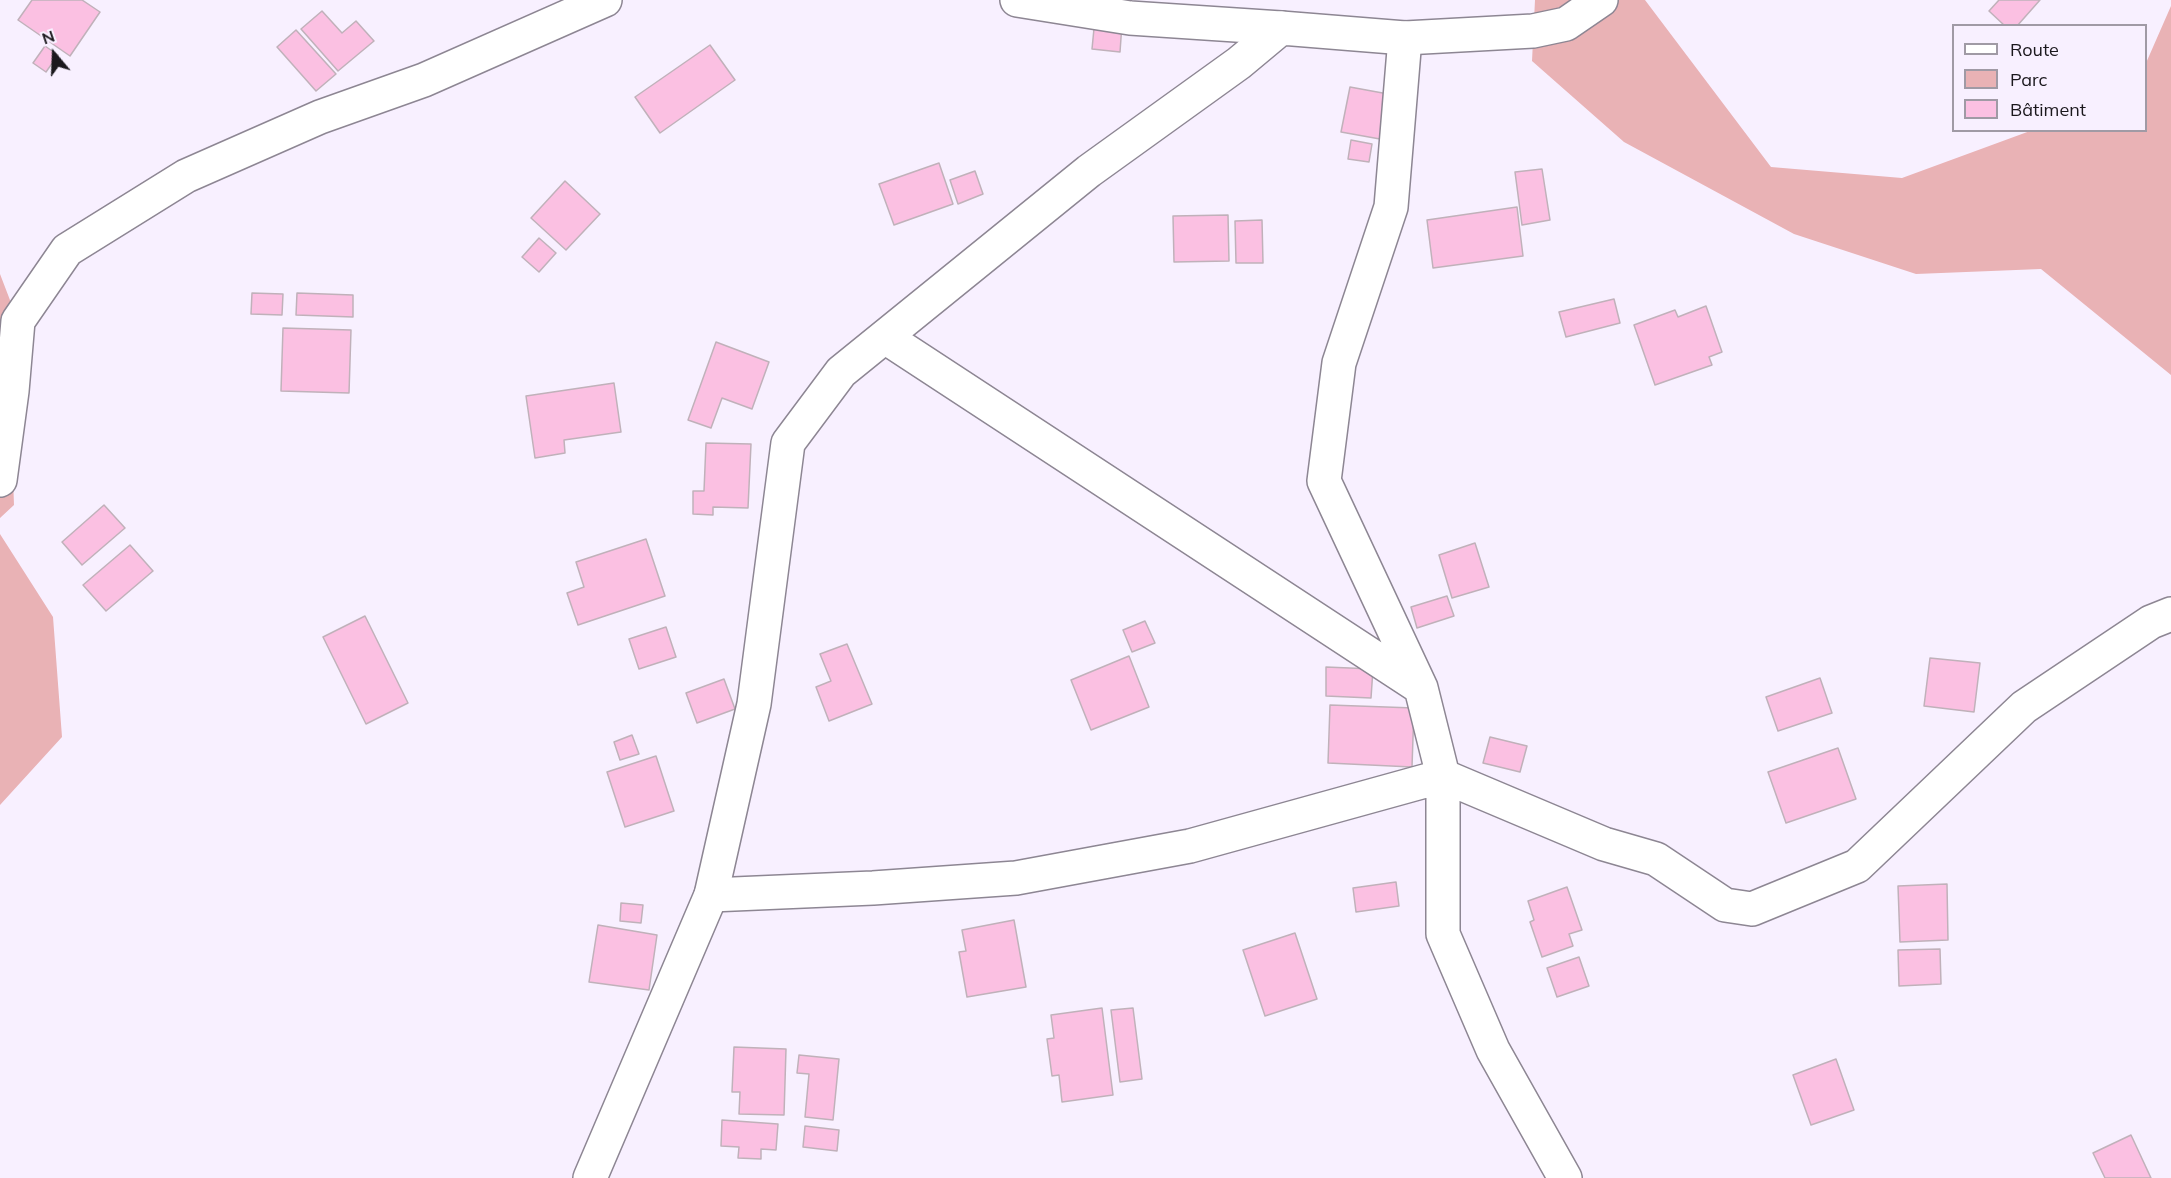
<!DOCTYPE html>
<meta charset="utf-8">
<style>
body{margin:0}
#map{position:relative;width:2171px;height:1178px;overflow:hidden;background:#f8f0ff;font-family:Mulish,sans-serif}
canvas{display:block}
.legend{position:absolute;left:1952px;top:24px;width:195px;height:108px;box-sizing:border-box;background:#f8f0ff;border:2px solid #a09aa5;margin:0;padding:8px 10px;list-style:none;font-size:18px;color:#1b181d}
.legend li{display:flex;align-items:center;gap:12px;height:30px}
.legend b{width:30px;border:2px solid #a09aa5}
.north{position:absolute;left:24px;top:24px;width:60px;height:60px;-webkit-text-stroke:4px #f8f0ff;paint-order:stroke;rotate:341deg;font-size:16px;font-weight:700;line-height:24px;text-align:center;color:#1b181d}
.north::after{content:'';display:block;margin:auto;width:21px;height:27px;background:#1b181d;clip-path:polygon(50% 0,100% 100%,50% 72%,0 100%)}
</style>
<div id="map">
<canvas width="2171" height="1178"></canvas>
<ul class="legend">
<li><b style="height:8px;background:#fff"></b>Route</li>
<li><b style="height:16px;background:#e9b2b5"></b>Parc</li>
<li><b style="height:16px;background:#fbc0e2"></b>Bâtiment</li>
</ul>
<div class="north">N</div>
</div>
<script>
const c = document.querySelector('canvas').getContext('2d');
c.lineJoin = 'round';
function fillPath(path, color) { c.fillStyle = color; c.fill(path, 'evenodd'); }
function stroke(path, color, width, dash) { c.strokeStyle = color; c.lineWidth = width; c.lineCap = dash ? 'butt' : 'round'; c.setLineDash(dash || []); c.stroke(path); }
fillPath(new Path2D(`
 M1535 0H1645L1771 167 1902 178 2030 131 2146 130V63L2171 6V375L2041 269 1916 274 1794 234 1624 142 1532 61Z
 M0 274 18 321 9 366 14 505 0 518Z
 M0 534 53 617 62 737 0 805Z`), '#e9b2b5');
const building = new Path2D(`
 M32 0H82L100 12 70 56 18 20Z
 M1999 0H2040L2017 26H2005L1989 11Z
 M1096 8 1123 10 1120 52 1092 49Z
 M322 11 342 33 356 21 374 41 338 71 301 29Z
 M296 30 336 74 316 91 277 47Z
 M710 45 735 80 660 133 635 97Z
 M45 46 58 55 46 72 33 63Z
 M1350 87 1399 96 1391 141 1341 132Z
 M1351 140 1372 144 1369 162 1348 159Z
 M939 163 953 204 894 225 879 184Z
 M1542 169 1550 220 1522 225 1515 172Z
 M975 171 983 194 958 204 950 180Z
 M565 181 600 214 566 250 531 218Z
 M1517 207 1523 256 1433 268 1427 220Z
 M1228 215 1229 261 1174 262 1173 216Z
 M1262 220 1263 263H1236L1235 221Z
 M539 238 556 253 539 272 522 257Z
 M252 293 283 294 282 315 251 314Z
 M297 293 353 295V317L296 315Z
 M1614 299 1620 323 1566 337 1559 312Z
 M1706 306 1722 352 1709 357 1712 365 1655 385 1634 325 1675 310 1678 317Z
 M283 328 351 330 349 393 281 391Z
 M716 342 769 362 752 409 722 398 711 428 688 420Z
 M614 383 621 432 564 440 565 453 535 458 526 396Z
 M706 443 751 444 748 508 713 507V515L693 514V491H704Z
 M104 505 125 528 82 565 62 542Z
 M646 539 665 596 578 625 567 593 584 587 576 562Z
 M1475 543 1489 587 1452 598 1439 555Z
 M130 545 153 571 106 611 83 585Z
 M1447 596 1454 616 1417 628 1411 607Z
 M365 616 408 703 366 724 323 637Z
 M1145 621 1155 643 1132 652 1123 630Z
 M666 627 676 657 639 669 629 639Z
 M847 644 872 704 829 721 816 687 831 681 820 654Z
 M1129 656 1149 707 1091 730 1071 680Z
 M1930 658 1980 663 1974 712 1924 706Z
 M1326 667 1373 669 1371 698 1326 696Z
 M1820 678 1832 713 1778 731 1766 697Z
 M724 679 735 709 697 723 686 693Z
 M1330 705 1414 708 1412 767 1328 763Z
 M632 735 639 754 620 760 614 742Z
 M1490 737 1527 746 1520 772 1483 763Z
 M1838 748 1856 799 1786 823 1768 772Z
 M656 756 674 811 625 827 607 772Z
 M1396 882 1399 906 1356 912 1353 888Z
 M1947 884 1948 940 1900 942 1898 886Z
 M1567 887 1582 930 1569 934 1573 946 1542 957 1530 922 1534 920 1528 901Z
 M621 903 643 905 641 923 620 921Z
 M1014 920 1026 987 967 997 959 952 966 951 962 930Z
 M598 925 657 935 649 990 589 982Z
 M1295 933 1317 999 1265 1016 1243 950Z
 M1940 949 1941 984 1899 986 1898 950Z
 M1579 957 1589 986 1557 997 1547 968Z
 M1102 1008 1113 1095 1062 1102 1059 1075 1052 1076 1047 1039 1054 1038 1051 1015Z
 M1133 1008 1142 1079 1120 1082 1111 1010Z
 M734 1047 786 1049 784 1115 739 1114 740 1092H732Z
 M799 1055 839 1059 833 1120 805 1117 809 1074 797 1073Z
 M1836 1059 1854 1110 1811 1125 1793 1075Z
 M722 1120 778 1124 776 1150 761 1149V1159L738 1158 739 1147 721 1146Z
 M805 1126 839 1130 837 1151 803 1147Z
 M2131 1135 2151 1178H2105L2093 1153Z`);
fillPath(building, '#fbc0e2');
stroke(building, '#c0b1ba', 1.5);
const street = new Path2D(`
 M1017 0 1130 18 1281 28
 M1405 38 1391 207 1339 363 1324 481 1421 688 1443 776V934L1493 1050 1565 1178
 M885 337 1421 688
 M0 480 12 391 18 321 67 250 186 176 320 117 424 80 605 0
 M711 895 873 888 1016 878 1190 846 1443 776 1604 844 1656 859 1725 905 1752 909 1857 866 2024 707 2151 622 2171 614`);
const secondary = new Path2D(`
 M590 1178 711 895 754 704 788 443 841 372 1089 171 1239 63 1281 28 1405 38 1533 31 1566 24 1601 0`);
stroke(street, '#8d8693', 36);
stroke(secondary, '#8d8693', 36);
stroke(street, '#fff', 33);
stroke(secondary, '#fff', 33);
</script>
